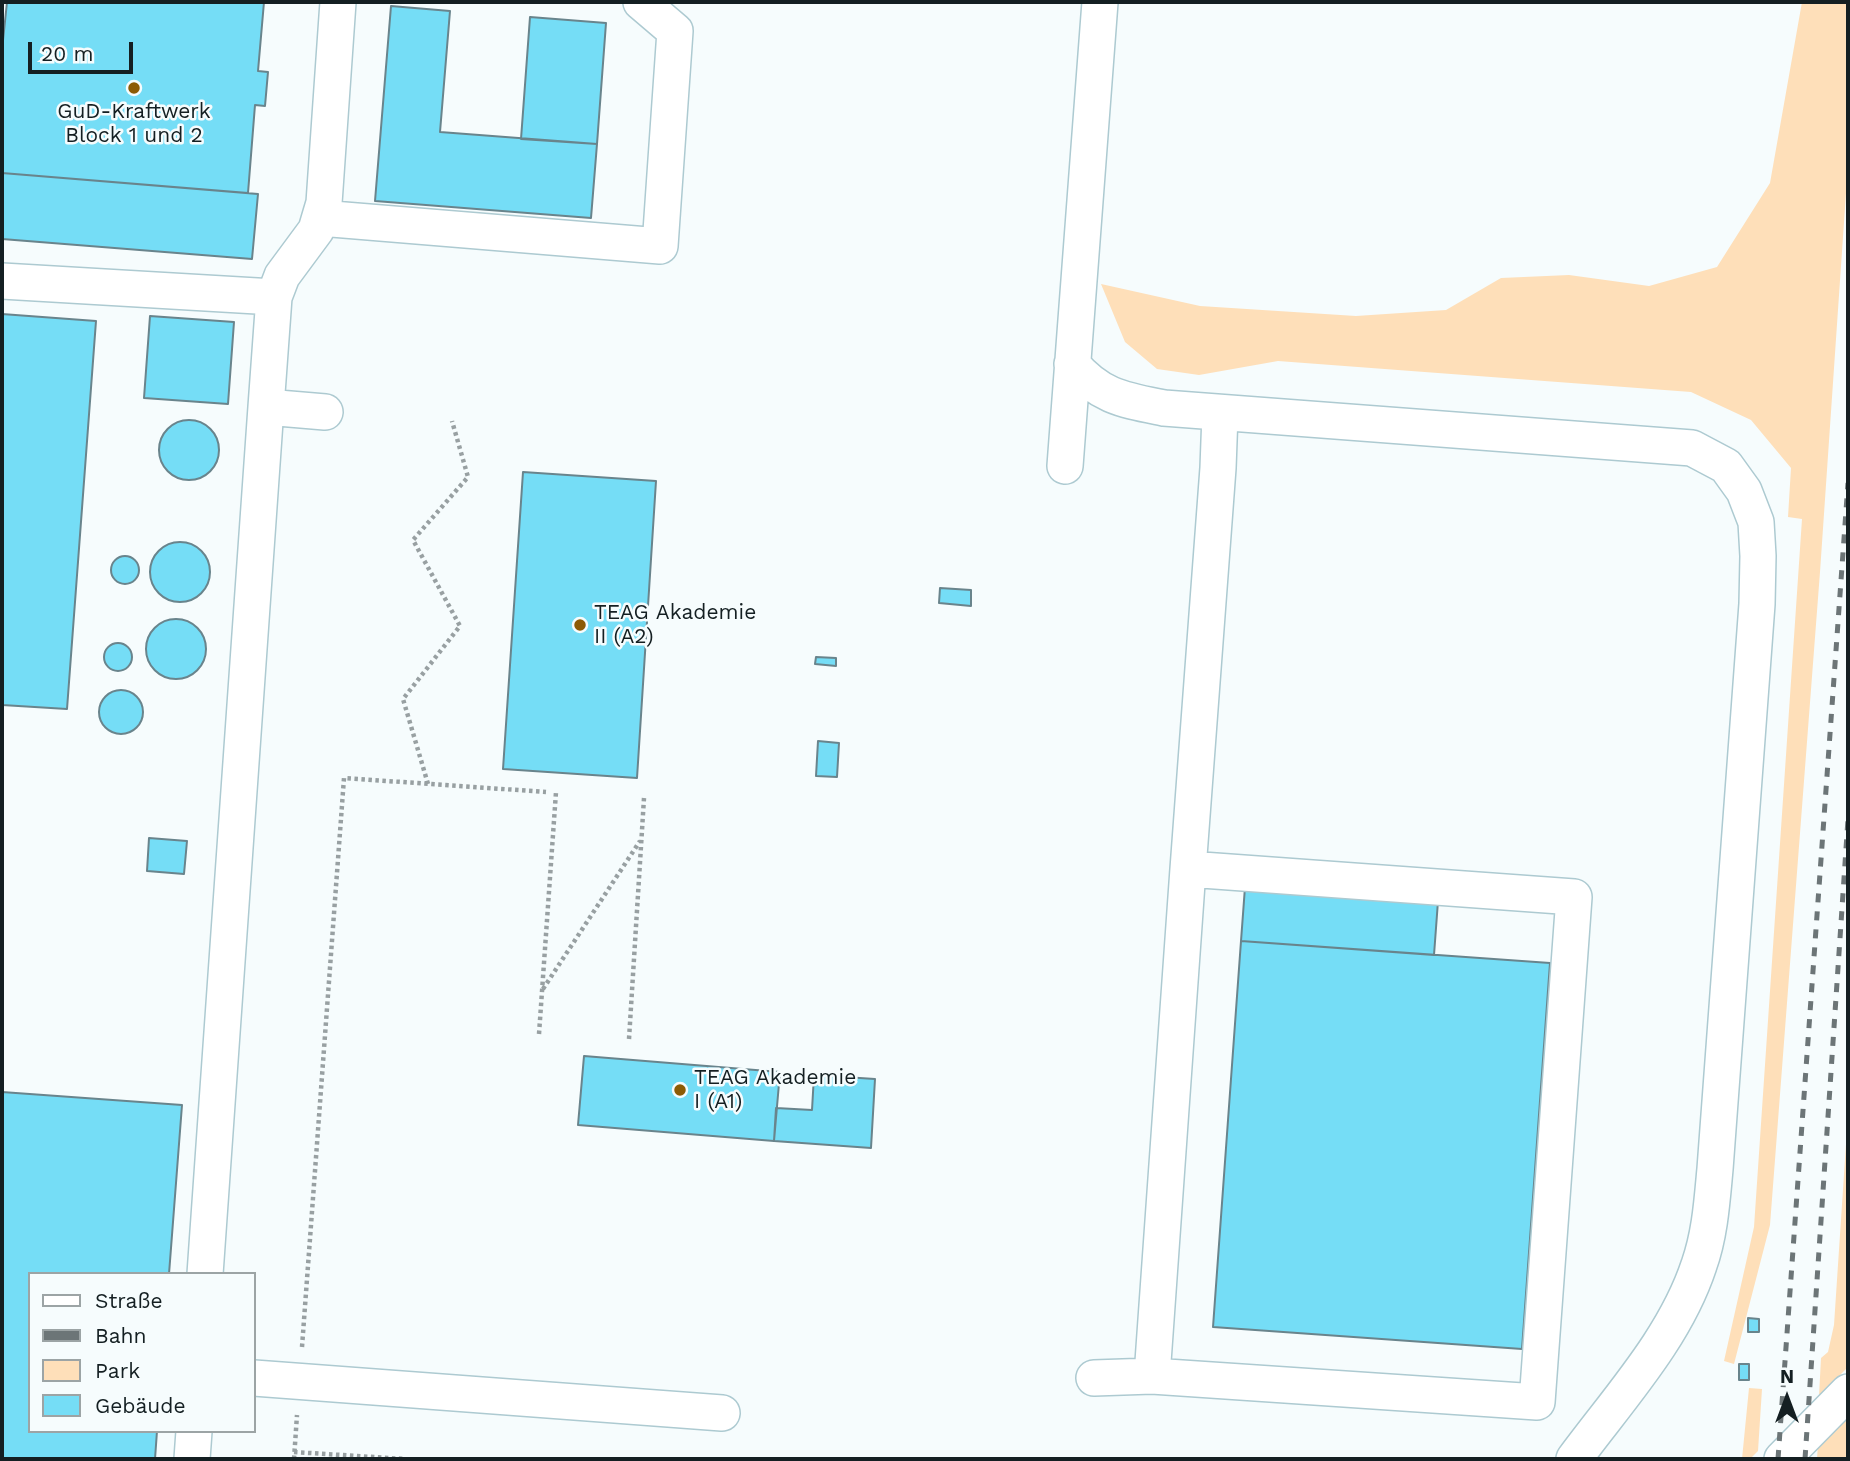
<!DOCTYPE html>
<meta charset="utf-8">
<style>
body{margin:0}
#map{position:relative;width:1850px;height:1461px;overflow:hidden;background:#f6fcfd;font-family:"Work Sans",sans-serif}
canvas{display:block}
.frame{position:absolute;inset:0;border:4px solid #141f22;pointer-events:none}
.legend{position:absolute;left:28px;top:1272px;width:228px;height:161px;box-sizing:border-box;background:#f6fcfd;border:2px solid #9ca4a5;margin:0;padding:9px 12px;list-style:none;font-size:21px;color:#141f22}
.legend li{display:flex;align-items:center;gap:14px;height:35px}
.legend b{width:35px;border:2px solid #9ca4a5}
.north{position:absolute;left:1752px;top:1363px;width:70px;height:70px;-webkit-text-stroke:5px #f6fcfd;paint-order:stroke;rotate:0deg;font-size:19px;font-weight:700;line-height:28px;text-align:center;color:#141f22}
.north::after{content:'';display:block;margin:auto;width:24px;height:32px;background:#141f22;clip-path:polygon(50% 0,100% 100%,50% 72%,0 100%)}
.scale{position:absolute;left:28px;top:42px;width:105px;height:32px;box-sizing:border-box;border:4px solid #141f22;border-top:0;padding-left:9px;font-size:21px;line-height:24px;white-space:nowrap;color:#141f22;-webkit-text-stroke:5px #f6fcfd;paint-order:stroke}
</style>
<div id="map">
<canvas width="1850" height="1461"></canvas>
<div class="frame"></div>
<ul class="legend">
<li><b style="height:9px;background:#fff"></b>Straße</li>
<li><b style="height:9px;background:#6c7577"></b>Bahn</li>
<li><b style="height:19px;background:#fedfb9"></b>Park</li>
<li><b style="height:19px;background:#75ddf6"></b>Gebäude</li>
</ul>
<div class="north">N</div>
<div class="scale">20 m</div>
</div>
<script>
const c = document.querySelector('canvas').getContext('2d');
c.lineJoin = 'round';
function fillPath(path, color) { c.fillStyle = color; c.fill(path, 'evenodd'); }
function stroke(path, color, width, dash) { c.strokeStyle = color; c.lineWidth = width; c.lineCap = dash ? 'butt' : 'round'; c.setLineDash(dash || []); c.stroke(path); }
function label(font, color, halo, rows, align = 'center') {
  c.font = font + ' "Work Sans",sans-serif'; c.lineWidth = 5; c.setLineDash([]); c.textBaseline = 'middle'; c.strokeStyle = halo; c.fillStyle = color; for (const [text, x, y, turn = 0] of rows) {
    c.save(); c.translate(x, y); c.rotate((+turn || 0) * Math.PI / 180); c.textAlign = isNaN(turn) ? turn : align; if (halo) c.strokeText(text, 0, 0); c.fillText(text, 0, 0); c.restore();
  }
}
fillPath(new Path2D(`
 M1802 2H1848V164L1820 572 1770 1225 1734 1364 1724 1361 1754 1227 1802 519 1788 517 1791 468 1751 420 1691 392 1278 361 1199 375 1157 369 1125 342 1101 284 1200 306 1356 316 1446 310 1501 278 1569 275 1649 286 1717 267 1770 183Z
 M1848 1114V1367L1819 1396 1821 1358 1828 1352 1834 1325Z
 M1749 1388 1762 1389 1758 1451 1750 1459H1742Z
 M1848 1417V1459H1817L1818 1443Z`), '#fedfb9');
const building = new Path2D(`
 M7 2H264L258 71 268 72 265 106 255 105 248 193 2 173V50Z
 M391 6 450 11 440 132 597 144 591 218 375 201Z
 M530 17 606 23 597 144 521 139Z
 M2 173 258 194 252 259 2 239Z
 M2 314 96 321 67 709 2 705Z
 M150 316 234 322 228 404 144 398Z
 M159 450a30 30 0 1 1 60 0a30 30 0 1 1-60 0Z
 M523 472 656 481 637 778 503 769Z
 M150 572a30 30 0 1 1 60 0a30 30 0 1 1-60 0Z
 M111 570a14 14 0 1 1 28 0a14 14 0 1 1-28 0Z
 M940 588 971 590V606L939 603Z
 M146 649a30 30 0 1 1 60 0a30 30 0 1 1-60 0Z
 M104 657a14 14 0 1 1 28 0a14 14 0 1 1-28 0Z
 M816 657 836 658V666L815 664Z
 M99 712a22 22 0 1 1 44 0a22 22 0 1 1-44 0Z
 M818 741 839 743 837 777 816 776Z
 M149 838 187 841 184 874 147 871Z
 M1245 887 1438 901 1434 955 1241 941Z
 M1241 941 1550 963 1522 1349 1213 1327Z
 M584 1056 780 1072 774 1141 578 1125Z
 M814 1075 875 1079 871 1148 774 1141 776 1108 812 1110Z
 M2 1092 182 1105 169 1274H30V1431H157L155 1459H2Z
 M1748 1318 1759 1319V1332H1748Z
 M1739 1364H1749V1380H1739Z`);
fillPath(building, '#75ddf6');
stroke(building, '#69848c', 2);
const minor = new Path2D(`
 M320 218 660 246 675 31 641 2
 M2 281 274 297 282 276 316 230 324 203 338 2
 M274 297 266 407 325 412
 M1072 364C1100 397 1124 400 1164 408L1692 448 1726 466 1744 491 1756 522 1758 556 1757 604 1715 1169C1712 1201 1710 1234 1699 1265 1675 1338 1619 1398 1574 1459
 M1065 466 1100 2
 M1188 869 1218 468 1220 414
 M205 1274 266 407
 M254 1378 722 1413
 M1094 1378 1152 1376 1537 1402 1574 897 1188 869 1152 1376
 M192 1459 194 1431
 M1782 1459 1848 1392`);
stroke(minor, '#adcad1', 38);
stroke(new Path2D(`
 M428 784 403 699 460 626 413 540 468 477 452 421
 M543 989 640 841
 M539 1034 556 792
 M629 1039 644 798
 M302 1347 344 778 546 792
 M294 1452 405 1459
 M294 1459 297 1415`), '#98a0a2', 4.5, [3.5, 3.5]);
stroke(minor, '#fff', 35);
stroke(new Path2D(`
 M1778 1459 1848 483
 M1805 1459 1848 819`), '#6c7577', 5, [9, 9]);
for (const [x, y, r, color] of [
 [134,88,7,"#8c5b05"],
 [580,625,7,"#8c5b05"],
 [680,1090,7,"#8c5b05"]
]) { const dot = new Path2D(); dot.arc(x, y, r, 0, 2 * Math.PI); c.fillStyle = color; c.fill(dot); stroke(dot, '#f6fcfd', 2.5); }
label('21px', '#141f22', '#f6fcfd', [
 ["GuD-Kraftwerk",134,112,"center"],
 ["Block 1 und 2",134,136,"center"],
 ["TEAG Akademie",594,613],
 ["II (A2)",594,637],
 ["TEAG Akademie",694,1078],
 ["I (A1)",694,1102]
], 'left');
</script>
